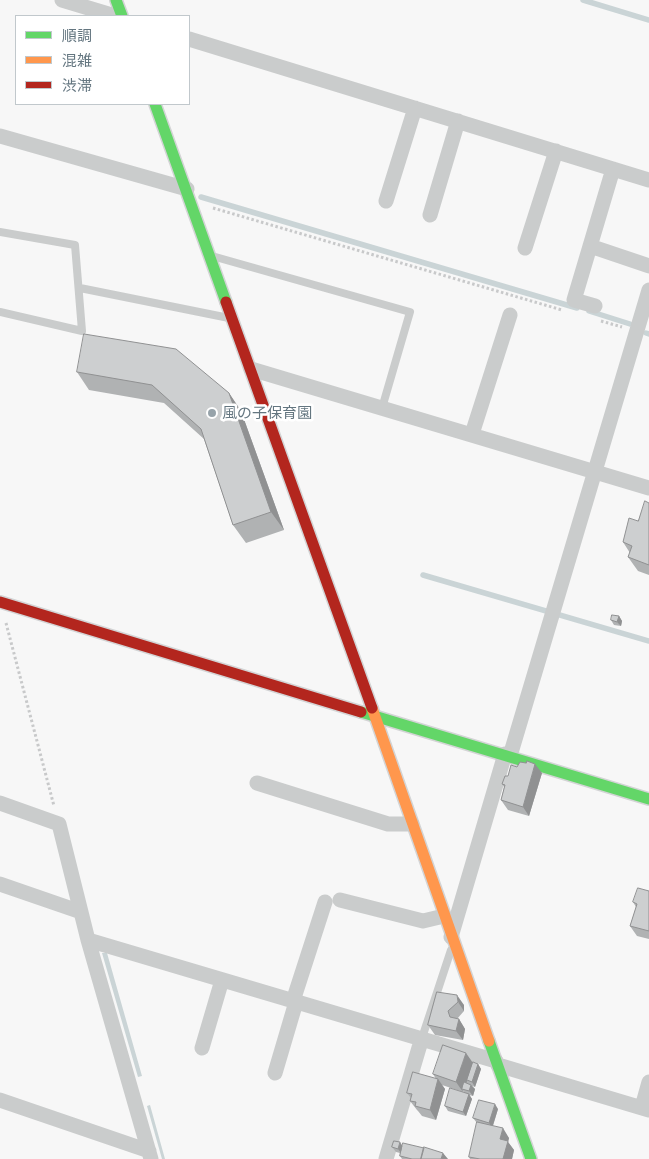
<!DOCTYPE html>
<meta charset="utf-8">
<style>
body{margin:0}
#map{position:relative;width:649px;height:1159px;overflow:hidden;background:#f7f7f7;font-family:Ubuntu,"Noto Sans JP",sans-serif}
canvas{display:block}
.legend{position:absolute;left:15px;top:15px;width:175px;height:90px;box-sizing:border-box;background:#fff;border:1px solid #c1c8cc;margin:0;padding:6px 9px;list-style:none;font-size:15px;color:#647680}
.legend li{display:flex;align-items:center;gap:10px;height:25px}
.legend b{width:25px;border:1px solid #c1c8cc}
</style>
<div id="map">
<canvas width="649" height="1159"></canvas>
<ul class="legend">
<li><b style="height:6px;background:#63d668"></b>順調</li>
<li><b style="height:6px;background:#ff974d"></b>混雑</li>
<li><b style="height:6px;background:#b3261e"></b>渋滞</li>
</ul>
</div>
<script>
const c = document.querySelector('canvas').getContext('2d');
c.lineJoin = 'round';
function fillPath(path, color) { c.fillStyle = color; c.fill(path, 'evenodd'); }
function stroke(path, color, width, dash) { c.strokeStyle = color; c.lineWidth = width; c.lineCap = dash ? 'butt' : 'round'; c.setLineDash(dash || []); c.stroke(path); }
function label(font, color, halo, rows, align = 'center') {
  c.font = font + ' Ubuntu,"Noto Sans JP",sans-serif'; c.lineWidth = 5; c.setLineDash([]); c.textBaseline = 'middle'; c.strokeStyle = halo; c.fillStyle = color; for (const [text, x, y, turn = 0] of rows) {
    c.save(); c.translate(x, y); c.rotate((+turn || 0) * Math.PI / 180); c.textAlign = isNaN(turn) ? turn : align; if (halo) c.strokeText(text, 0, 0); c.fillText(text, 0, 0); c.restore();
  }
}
fillPath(new Path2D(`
 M102 953H107L142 1076 138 1077Z
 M150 1105 165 1159H162L147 1106Z`), '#cad4d6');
stroke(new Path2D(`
 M583 0 649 20
 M201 197 577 308
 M589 311 630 324
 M646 333 649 334
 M423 575 649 641`), '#cad4d6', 5.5);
const fast = new Path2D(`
 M116 0 122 16
 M155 104 226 302
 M361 712 649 799
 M489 1041 531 1159`);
const slow = new Path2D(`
 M372 708 489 1041`);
const jam = new Path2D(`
 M226 302 372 708
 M0 602 361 712`);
stroke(fast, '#d3d4d5', 14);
stroke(slow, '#d3d4d5', 14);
stroke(jam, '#d3d4d5', 14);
stroke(new Path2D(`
 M213 208 562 310
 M601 321 622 327
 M6 623 54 806`), '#c8c9ca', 3, [2.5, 2.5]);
stroke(new Path2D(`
 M0 232 75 245 82 331 0 312
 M212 256 410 312 382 408
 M80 288 229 318
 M421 1041 451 950`), '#cacccc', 8);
stroke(new Path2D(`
 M62 0 115 16
 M189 39 649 180
 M0 136 187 189
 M386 201 415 108
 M430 215 458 121
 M590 246 649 266
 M525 248 556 151
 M595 306 574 300 613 169
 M251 369 649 488
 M472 434 510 315
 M510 756 649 290
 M257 783 388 824H412
 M0 803 59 824 88 940 151 1159
 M0 884 81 912
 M340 900 423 921 444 916
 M451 937 505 754
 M88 940 496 1061
 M293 1001 325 902
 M202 1048 222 980
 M498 1065 649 1110
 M275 1073 296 1002
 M0 1100 149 1151
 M642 1107 649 1082
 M386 1159 421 1041`), '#cacccc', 15);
stroke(fast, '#63d668', 11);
stroke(slow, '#ff974d', 11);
stroke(jam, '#b3261e', 11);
fillPath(new Path2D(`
 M77 372 229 393 241 411 284 530 246 543 233 525 204 439 164 403 89 390Z
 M649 503V575L638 571 628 557 630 553 623 542 638 521Z
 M619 616 622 621 621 626 614 625 611 620Z
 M542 773 529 816 508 810 501 800 504 787 502 784Z
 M649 891V939L637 936 630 926 636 907 633 902Z
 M437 992 464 1005V1011L457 1019H459L465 1029 463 1040 435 1035 428 1025Z
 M473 1062 478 1064 481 1069 475 1087 472 1086 475 1089 473 1096 469 1095 472 1099 466 1116 448 1111 445 1106 464 1093 463 1091V1092L442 1085 445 1089 436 1120 422 1116 418 1111 417 1110 410 1101 411 1098 407 1093 436 1079 433 1074Z
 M498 1109 493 1126 509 1138 508 1142 514 1150 512 1159H470L469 1157 477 1123 473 1118Z
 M402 1146 448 1159H402L400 1156V1153L396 1152 392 1147Z`), '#b0b2b3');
fillPath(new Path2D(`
 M229 393 241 411 284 530 271 512Z
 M619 616 622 621 621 626 617 622Z
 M535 764 542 773 529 816 523 807Z
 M457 995 464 1005V1011L458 1002Z
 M459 1019 465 1029 463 1040 456 1031Z
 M466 1053 473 1063 464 1090 462 1089 463 1092 456 1082Z
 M478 1064 481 1069 475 1087 472 1082Z
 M438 1079 445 1089 436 1120 430 1110Z
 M471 1085 475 1089 473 1096 469 1091Z
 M469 1094 472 1099 466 1116 463 1112Z
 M495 1104 498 1109 492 1128 489 1123Z
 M503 1128 509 1138 508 1142 514 1150 512 1159H503L500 1139Z
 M400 1142 403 1147 402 1154 398 1149Z
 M443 1153 448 1159H441Z`), '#909192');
const building = new Path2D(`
 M84 334 176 349 229 393 271 512 233 525 201 429 152 385 77 372Z
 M645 501 649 503V565L628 557 632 546 623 542 629 518 638 521Z
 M612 615 619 616 617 622 611 620Z
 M527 761 535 764 523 807 501 800 505 785 502 784 505 776H508L511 765 517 767 520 762 526 763Z
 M638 888 649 891V931L630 926 637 904 633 902Z
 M437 992 457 995 458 1002 448 1011 450 1017 459 1019 456 1031 428 1025Z
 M443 1045 466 1053 456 1082 433 1074Z
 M473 1062 478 1064 472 1082 467 1080Z
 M413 1072 438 1079 430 1110 415 1106 416 1102 410 1101 412 1094 407 1093Z
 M464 1082 471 1085 469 1091 462 1089Z
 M450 1088 469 1094 463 1112 445 1106Z
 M479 1100 495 1104 489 1123 473 1118Z
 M477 1122 503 1128 500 1139 508 1141 503 1159H480L469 1157Z
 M394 1141 400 1142 398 1149 392 1147Z
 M403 1143 424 1148 421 1159H412L400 1156Z
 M424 1147 443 1153 441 1159H421Z`);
fillPath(building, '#cdcfd0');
stroke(building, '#909192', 1);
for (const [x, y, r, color] of [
 [212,413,5,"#97a3aa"]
]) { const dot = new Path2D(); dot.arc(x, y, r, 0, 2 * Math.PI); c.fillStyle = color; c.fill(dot); stroke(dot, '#fff', 2); }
label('15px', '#647680', '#fff', [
 ["風の子保育園",222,413]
], 'left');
</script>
